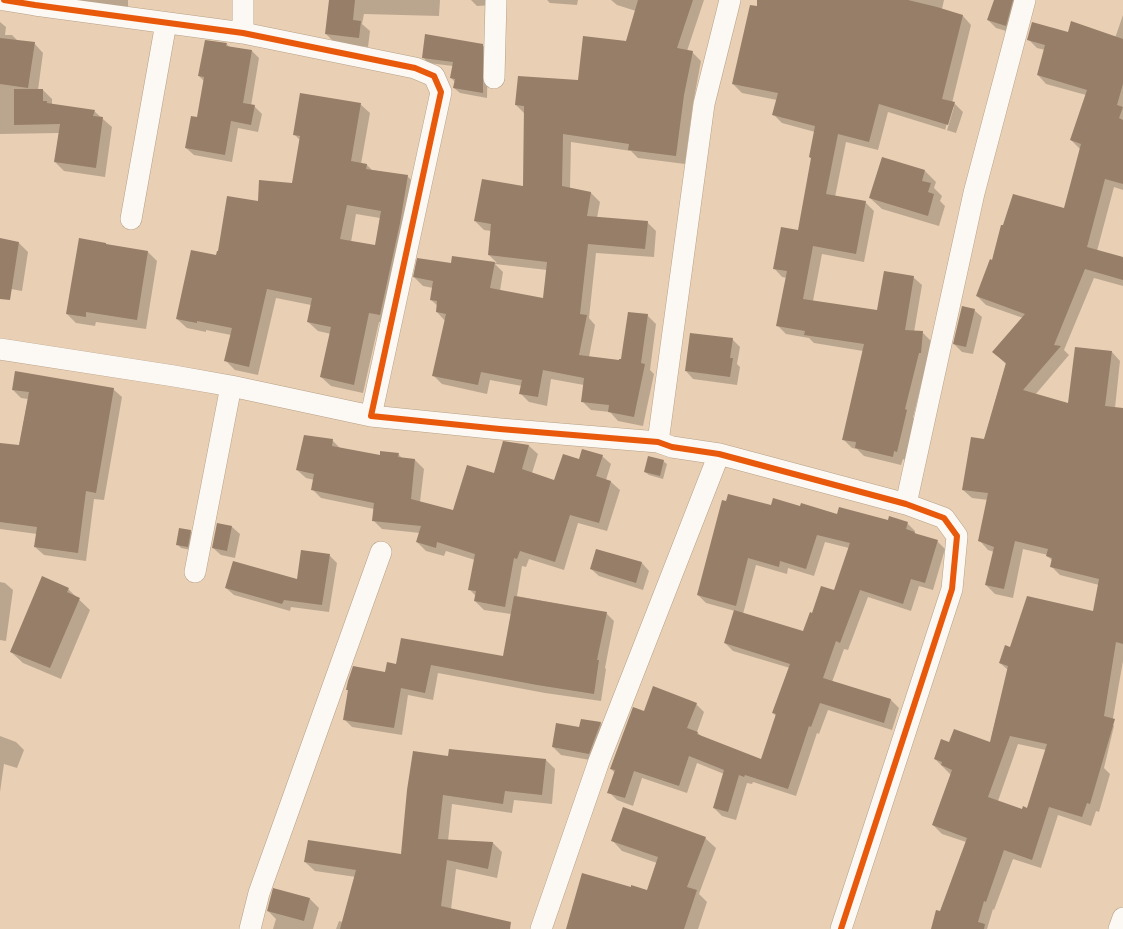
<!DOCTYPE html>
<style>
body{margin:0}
canvas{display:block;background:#e9cfb3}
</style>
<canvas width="1123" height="929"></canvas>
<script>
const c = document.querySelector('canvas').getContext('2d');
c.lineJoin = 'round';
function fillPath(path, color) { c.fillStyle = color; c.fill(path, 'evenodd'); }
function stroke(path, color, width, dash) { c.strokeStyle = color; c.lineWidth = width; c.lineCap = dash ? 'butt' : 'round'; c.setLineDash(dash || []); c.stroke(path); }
fillPath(new Path2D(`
 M72 0H128V7L113 6Z
 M330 0H440L439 16 364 14 362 24 370 31 368 47 335 43 326 34Z
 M471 0H494V5L477 6Z
 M547 0H578L577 5 550 3Z
 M611 0H704L687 51 692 52 701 61 693 104 685 164 638 158 631 151 571 142 570 189 591 193 600 202 597 218 647 222 656 231 654 257 596 253 589 318 595 325 589 357 620 361 622 360 647 315 656 324 650 370 654 374 643 426 618 421 610 412 591 410 582 401 584 385 551 379 547 406 529 402 520 393 522 386 490 380 487 394 442 384 433 375 445 321 437 312 438 306 431 300 433 288 423 286 414 277 452 265 453 257 497 263 489 255 491 231 484 230 475 221 524 187 525 114 516 105 579 81 627 42 636 11 617 5ZM495 264 547 270 544 299 500 291 503 272Z
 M779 0H944L942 9 963 16 971 25 952 103H954L963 112 956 133 888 112 878 150 846 142 835 197 865 202 874 211 864 262 822 254 813 301 878 311 913 277 922 285 914 332H922L931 341 929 361H927L913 418 915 419 906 460 903 459 901 465 864 456 857 449 852 448 844 440 863 351 814 343 809 338 786 334 777 325 787 278 782 277 774 268 799 231 812 159 810 157 815 132 782 123 773 114 777 100 742 93 733 84 776 12ZM952 107H954L947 130H945Z
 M995 0H1015L1013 33 996 28 988 20Z
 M1123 15V190L1114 187 1097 251 1123 258V286L1094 278 1064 350 1069 355 1035 395 1069 404 1112 352 1120 361 1115 408 1123 409V661L1112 724 1114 726 1104 768 1110 774 1099 812 1096 811 1091 826 1058 815 1041 868 1013 859 994 910 993 909 987 929H932L941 912 966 842 942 834 933 825 951 775 935 759 950 744 990 743 1008 670 1000 663 1011 648 1094 612 1099 585 1060 575 1051 566 1053 561 1047 556 1048 555 1023 549 1013 598 995 594 986 585 994 552 988 550 980 541 988 500 972 498 963 490 984 440 1006 364 993 352 1023 318 986 305 977 296 993 261 1065 210 1080 149 1071 140 1086 95 1046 84 1038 75 1045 50 1037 48 1028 39 1068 33 1115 38ZM1018 744 1046 750 1027 809 1023 810 998 801Z
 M0 22 6 27 5 35H12L18 41 34 43 43 53 38 90H43L52 99V105L94 111 112 127 105 177 64 171 55 162 59 133 0 134Z
 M226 44 230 47 252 51 259 58 251 106H254L262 114 258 132 238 128 232 162 194 155 186 148 198 118 205 82 199 76Z
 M482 45 488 50 487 98 460 93 454 88 455 82 451 78 453 66 428 63 423 57Z
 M360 104 370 113 361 164 367 165 372 170 407 176 417 185 389 324 379 322 363 393 331 386 321 377 331 334 318 331 308 322 311 305 276 298 258 375 235 370 225 360 231 335 206 330V332L187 328 177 319 217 256 259 202 293 184 301 141 294 134ZM356 214 380 218 376 246 351 242Z
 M883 158 925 171 936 182 934 188 942 196 940 201 945 206 939 226 882 209 870 198Z
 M0 239 19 243 28 252 22 291 0 287Z
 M107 245 148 252 157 261 146 329 96 322 95 326 76 323 67 314Z
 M974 310 982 317 973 354 962 352 954 344Z
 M732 339 740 347 737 364 740 367 737 385 693 379 686 371Z
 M113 389 122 397 104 500 94 499 86 561 44 555 35 547 37 534 0 529V444L19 446 28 399 21 398 13 390Z
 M332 440 341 449 381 456 398 454 403 459 415 460 424 469 420 502 454 512 495 475 504 442 529 446 538 454 532 473 555 481 580 460 602 456 611 464 606 480 611 482 620 490 607 531 578 523 564 570 529 559 526 567 522 566 517 596 606 613 614 621 605 668 606 669 601 701 545 693 438 673 433 700 408 695 402 735 352 727 344 719 349 691 347 690 386 673 397 665 504 657 511 614 484 610 475 601 476 596 469 589 475 560 446 551 444 556 426 551 417 542 420 533 382 529 373 520 374 509 321 498 313 490 314 480 306 478 297 470Z
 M663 461 667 464 663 479 649 475 645 472Z
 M772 506 801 507 838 515 907 523 915 531V533L917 535 937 541 945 549 933 590 919 586 911 611 868 597 848 650 844 649 832 682 891 700 899 708 892 730 828 710 819 734 817 733 796 796 753 782 752 784 747 783 736 820 722 816 714 808 724 774 697 763 687 793 642 778 633 806 617 800 609 792 615 773 611 769 644 712 696 704 704 712 697 732 702 737 762 760 776 716 773 713 790 668 733 651 725 643 735 611 706 603 698 595ZM825 542 849 548 835 591 813 614 804 632 743 614 756 565 787 574 788 568 814 576Z
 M218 524 232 527 240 534 235 558 221 555 213 548Z
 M190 531 194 534 191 550 181 548 177 544Z
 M597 550 642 563 649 571 643 590 599 576 591 569Z
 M329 555 337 563 329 612 291 607 290 611 234 595 226 588 298 580Z
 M0 582 5 583 13 590 6 641 0 640Z
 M68 589 90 610 61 679 23 663 11 652Z
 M581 720 601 723 608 731 596 761 561 755 553 747 580 728Z
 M0 736 16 742 24 750 17 768 4 764 0 792Z
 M449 758 546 760 555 769 552 804 514 800 512 813 452 804 448 841 493 843 502 852 497 878 456 869 451 909 499 929H336L339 921 343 922 356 877 315 871 305 862 401 855Z
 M705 838 716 848 699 894 707 902 698 929H567L631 888 648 891 657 863 622 851 612 840Z
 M310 899 319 908 313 929H273L276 919 268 911Z`), '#0003');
fillPath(new Path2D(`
 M329 0H355L353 20 361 21 359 38 325 34Z
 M638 0H693L677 48 693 51 684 95 676 156 628 150 629 144 563 134 562 186 591 192 587 216 648 221 645 249 588 244 580 314 587 315 579 355 619 360V359H621L628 312 648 314 641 363 645 364 634 417 608 412 609 405 581 402 584 378 543 370 538 397 519 394 522 380 481 372 478 385 432 376 446 314 436 312 437 301 430 300 433 281 413 277 417 258 451 263 452 256 495 262 490 288 543 298 547 262 488 255 491 224 474 221 482 179 523 186 524 106 515 105 518 76 578 80 583 36 626 41Z
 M757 0H908L937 7 963 15 942 99 955 102 948 125 879 104 869 142 838 134 826 194 866 201 856 254 813 246 803 299 877 310 884 271 914 276 905 330 923 331 921 353H919L905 409 907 410 897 452 894 451 893 457 855 448 856 442 842 440 864 344 804 335 805 331 776 326 787 271 773 269 781 227 798 230 811 158 809 157 815 126 772 115 778 93 732 84 750 5 757 6Z
 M994 0H1013L1006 26 987 20Z
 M1071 21 1123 39V84L1117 105 1123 107 1119 118 1123 120V184L1105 179 1087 247 1123 257V280L1085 269 1054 345 1061 346 1023 390 1068 403 1075 347 1112 351 1105 406 1123 408V644L1116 642 1104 716 1115 719 1090 804 1087 803 1082 817 1049 807 1032 860 1004 850 986 902 984 901 978 922 985 924 984 929H931L936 910 940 911 967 838 932 825 952 770 941 765 942 762 934 759 941 739 949 742 954 729 990 742 1008 666 999 663 1005 645 1010 647 1027 596 1093 611 1099 579 1050 567 1052 558 1046 556 1048 549 1015 541 1004 589 985 585 994 547 978 541 988 493 962 490 971 437 984 439 1006 363 992 352 1025 314 976 296 990 259 992 260 1001 225H1003L1013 194 1064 208 1081 144 1070 140 1087 90 1037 75 1045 45 1027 40 1032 22 1068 32ZM1010 736 1047 744 1027 808 1023 806 1022 809 988 797Z
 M425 34 483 44V93L453 88 455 79 450 78 453 62 422 58Z
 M0 38 35 42 28 88 0 84Z
 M205 40 227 43 226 46 252 50 243 103 255 105 251 125 231 121 225 155 185 148 191 116 197 117 204 77 198 76Z
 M14 89H43V101H47V103L95 110 93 116 103 117 96 168 54 162 60 124 14 125Z
 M300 93 361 103 351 161 367 164 366 169 408 175 400 223 380 315 369 313 354 385 320 377 331 327 307 322 312 298 267 289 249 367 224 361 232 328 197 321V323L176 319 191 250 216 255 217 251H218L227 196 258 201 259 180 292 183 300 136 293 135ZM347 205 381 211 375 245 340 239Z
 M882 157 925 170 922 181 931 183 928 192 934 194 928 216 869 198Z
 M0 238 19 242 10 300 0 299Z
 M79 238 106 243V244L148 251 137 320 86 312V317L66 314Z
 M962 306 975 309 966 347 953 344Z
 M690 333 733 338 730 358H733L730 377 685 371Z
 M15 371 114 388 96 493 86 491 78 553 34 547 37 527 0 522V443L19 445 29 392 12 390Z
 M304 435 333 439 332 446 380 455V451L399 453 398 457 415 459 411 499 453 510 467 465 494 473 503 441 529 445 522 469 554 480 563 454 579 459 582 449 603 455 596 476 611 481 599 523 570 515 555 562 520 551 517 559 514 558 505 607 474 601 476 591 468 590 475 554 437 542 436 548 416 542 421 526 372 521 374 503 311 490 314 474 296 470Z
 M648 456 664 460 660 476 644 472Z
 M728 494 771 505 773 498 800 506 801 503 837 514 839 507 888 520 889 516 908 522 906 529 915 532 914 533 938 540 925 583 911 579 903 604 860 590 840 643 836 641 823 678 891 699 884 723 820 703 811 727 809 726 788 789 745 775 744 777 739 775 728 812 713 808 724 770 689 756 679 786 634 771 625 798 607 793 615 770 610 769 633 707 644 711 653 686 697 703 687 728 698 732 697 734 761 759 776 714 772 713 790 664 724 643 734 610 803 631 810 612 812 613 821 586 834 590 850 543 817 535 806 569 780 561 779 567 748 558 736 606 697 595 722 500 726 501Z
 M217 523 232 526 227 551 212 548Z
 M179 528 191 530 188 547 176 545Z
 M596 549 642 562 636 583 590 569Z
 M301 550 330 554 322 605 284 600 282 604 225 588 233 561 297 579Z
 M42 576 69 588 67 592 80 598 50 668 10 652Z
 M514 596 607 612 597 660H599L594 694 537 685 431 665 425 693 401 688 394 728 343 720 348 690H346L348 681 353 666 385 672 387 662 396 664 401 638 503 656Z
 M581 719 601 722 589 754 552 747 556 723 579 727Z
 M449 749 546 759 542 795 505 791 503 804 443 795 438 839 493 842 488 869 447 860 441 906 511 922 510 929H340L356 870 304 862 308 840 401 854 407 790 413 751 448 756Z
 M623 807 706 837 687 887 697 890 684 929H566L582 873 631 887V885L647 890 658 857 611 841Z
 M273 888 310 898 304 921 267 911Z`), '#967e69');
const minor = new Path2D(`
 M4 0 35 5 243 33 415 68 434 76 441 92 371 416 500 429 658 442 672 447 719 454 906 504 944 518 957 536 952 589 841 929
 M243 33V0
 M494 78 496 0
 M131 219 166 23
 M0 349 174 376 231 386 371 416
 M658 442 704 104 730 0
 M906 504 974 193 1025 0
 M195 572 231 386
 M250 929 259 893 381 552
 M541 929 599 761 719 454
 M1119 929 1123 918`);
stroke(minor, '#b6a086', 22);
stroke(minor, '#fcf8f4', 21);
stroke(new Path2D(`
 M4 0 35 5 243 33 415 68 434 76 441 92 371 416 500 429 658 442 672 447 719 454 906 504 944 518 957 536 952 589 841 929`), '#e8590c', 6);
</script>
